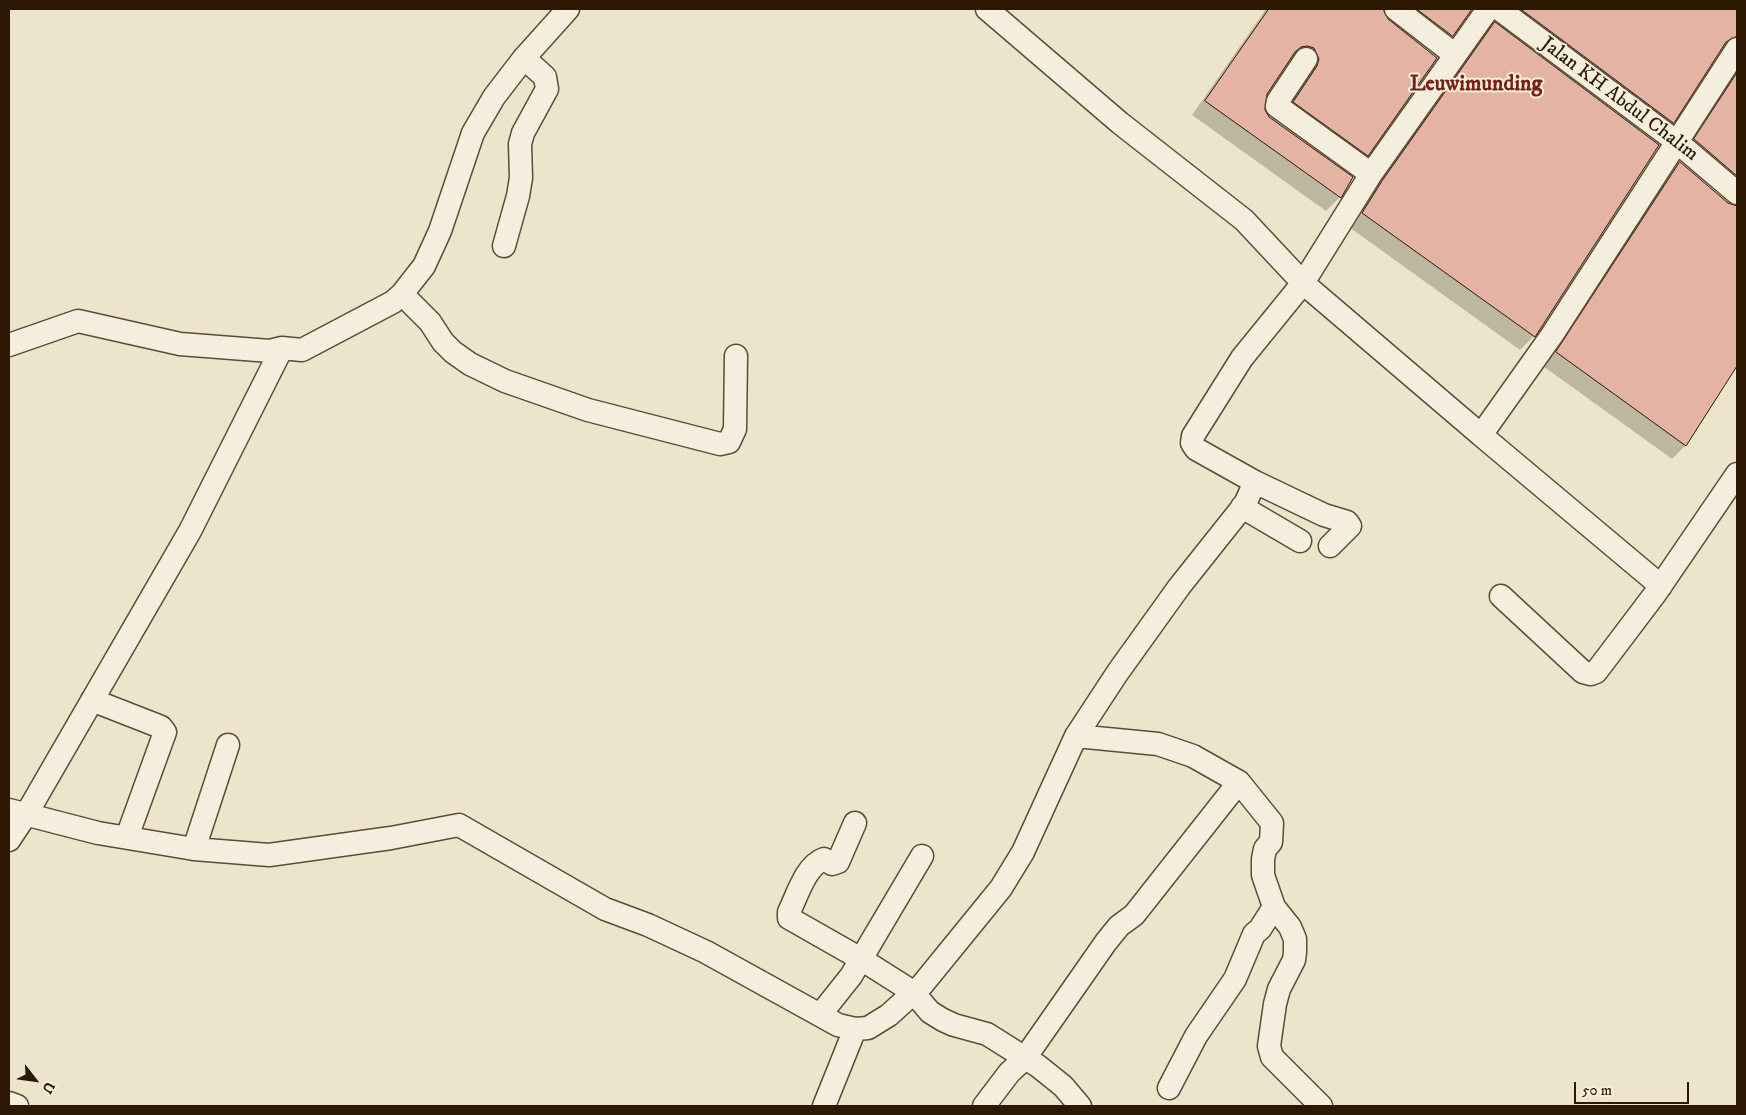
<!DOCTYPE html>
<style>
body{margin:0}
#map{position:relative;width:1746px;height:1115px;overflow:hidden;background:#ede5cb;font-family:"IM FELL DW Pica",serif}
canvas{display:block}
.frame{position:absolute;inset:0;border:10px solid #2d1804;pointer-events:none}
.north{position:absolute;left:10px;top:1055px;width:50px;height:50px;-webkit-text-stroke:4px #f3eedd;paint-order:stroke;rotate:120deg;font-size:14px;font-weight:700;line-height:20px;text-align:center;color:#2d1804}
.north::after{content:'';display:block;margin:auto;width:18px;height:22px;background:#2d1804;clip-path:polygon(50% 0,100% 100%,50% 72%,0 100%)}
.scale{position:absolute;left:1574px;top:1082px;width:115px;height:22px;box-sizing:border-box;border:2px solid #2d1804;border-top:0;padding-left:6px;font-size:15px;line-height:18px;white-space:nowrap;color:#2d1804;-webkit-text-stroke:4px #f3eedd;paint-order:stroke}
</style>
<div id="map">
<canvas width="1746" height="1115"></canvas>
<div class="frame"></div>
<div class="north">U</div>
<div class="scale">50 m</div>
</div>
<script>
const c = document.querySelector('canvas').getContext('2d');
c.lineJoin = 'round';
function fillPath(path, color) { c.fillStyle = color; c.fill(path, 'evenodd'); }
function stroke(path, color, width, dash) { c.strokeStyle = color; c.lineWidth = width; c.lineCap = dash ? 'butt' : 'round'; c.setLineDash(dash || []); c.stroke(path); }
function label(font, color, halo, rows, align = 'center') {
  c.font = font + ' "IM FELL DW Pica",serif'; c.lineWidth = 4; c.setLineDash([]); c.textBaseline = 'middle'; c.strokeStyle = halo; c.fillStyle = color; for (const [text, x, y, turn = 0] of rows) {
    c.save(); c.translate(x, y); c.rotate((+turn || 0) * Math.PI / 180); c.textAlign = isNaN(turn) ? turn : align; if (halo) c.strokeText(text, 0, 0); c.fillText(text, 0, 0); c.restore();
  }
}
fillPath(new Path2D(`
 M1266 9H1737V363L1686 445 1672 459 1543 366 1666 177 1680 163 1728 204 1735 206 1732 197 1681 154 1731 52 1723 49 1718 51 1673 122 1659 136 1486 9 1471 10 1438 49 1390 12 1382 11 1367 155 1353 168 1281 116 1299 61 1288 60 1264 98 1263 111 1268 118 1352 178 1340 197 1326 211 1192 115Z
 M1495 24 1658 145 1534 336 1520 350 1349 227 1368 196 1481 38Z`), '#0003');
const building = new Path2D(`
 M1269 9H1383L1388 19 1437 58 1368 156 1293 102 1317 66 1319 59 1314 48 1307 46 1301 47 1295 52 1267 94 1265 110 1269 117 1353 177 1341 198 1205 101Z
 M1417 9H1472L1453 36Z
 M1521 9H1737V36L1726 42 1674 123Z
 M1495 22 1659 145 1535 337 1362 213 1382 181Z
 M1737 73V176L1694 139Z
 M1680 162 1728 203 1737 206V366L1686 446 1556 352Z`);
fillPath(building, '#e4b3a3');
stroke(building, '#2d1804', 1);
const minor = new Path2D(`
 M987 9 1120 123 1244 220 1303 283 1481 435 1552 335 1737 49
 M1396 9 1454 54
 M1499 9 1677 142 1737 193
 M1306 59 1278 101 1277 106 1371 174
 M504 246 518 196 521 178 520 144 523 133 547 89 545 77 524 58
 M402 294 430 322 443 342 453 352 470 364 505 381 588 410 720 444 729 442 735 429 736 356
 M9 345 78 321 180 344 270 351 282 348 302 350 393 302 402 294 424 266 440 231 473 133 494 97 524 58 568 9
 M1481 435 1661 586
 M1255 482 1324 515 1347 522 1350 526 1330 546
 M1242 507 1300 541
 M1501 596 1583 672 1591 674 1596 672 1655 594 1737 474
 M92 700 161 727 165 732 127 837
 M1076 736 1158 744 1193 756 1239 782 1272 823 1271 842 1265 849 1263 859V875L1274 907 1290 927 1295 939V952L1294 960 1279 989 1275 1004 1269 1046 1272 1057 1321 1106
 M9 810 98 833 194 849 269 855 391 838 459 825 605 909 648 925 706 952 838 1025 855 1029 868 1028 889 1015 922 985 1001 888 1023 852 1076 736 1118 672 1179 587 1245 504 1255 482 1196 449 1192 443 1193 436 1242 358 1303 283 1371 174 1488 9
 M855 823 838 862 832 864 824 859C806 865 797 896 789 912V918L861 959 913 992 930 1012 943 1020 954 1025 987 1034 1038 1066 1063 1086 1080 1106
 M9 840 27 813 190 531 282 348
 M194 849 228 745
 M820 1015 851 976 922 856
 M1169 1088 1196 1036 1235 979 1254 934 1260 929 1274 907
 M9 1103 17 1106
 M824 1106 855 1029
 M984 1106 1009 1073 1025 1058 1106 942 1119 926 1134 915 1239 782`);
stroke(minor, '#5d4b36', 25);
stroke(minor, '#f3eedd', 22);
label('20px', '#2d1804', '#f3eedd', [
 ["Jalan KH Abdul Chalim",1619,100,37]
]);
label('bold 22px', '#7a1f14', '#f3eedd', [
 ["Leuwimunding",1476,85]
]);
</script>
